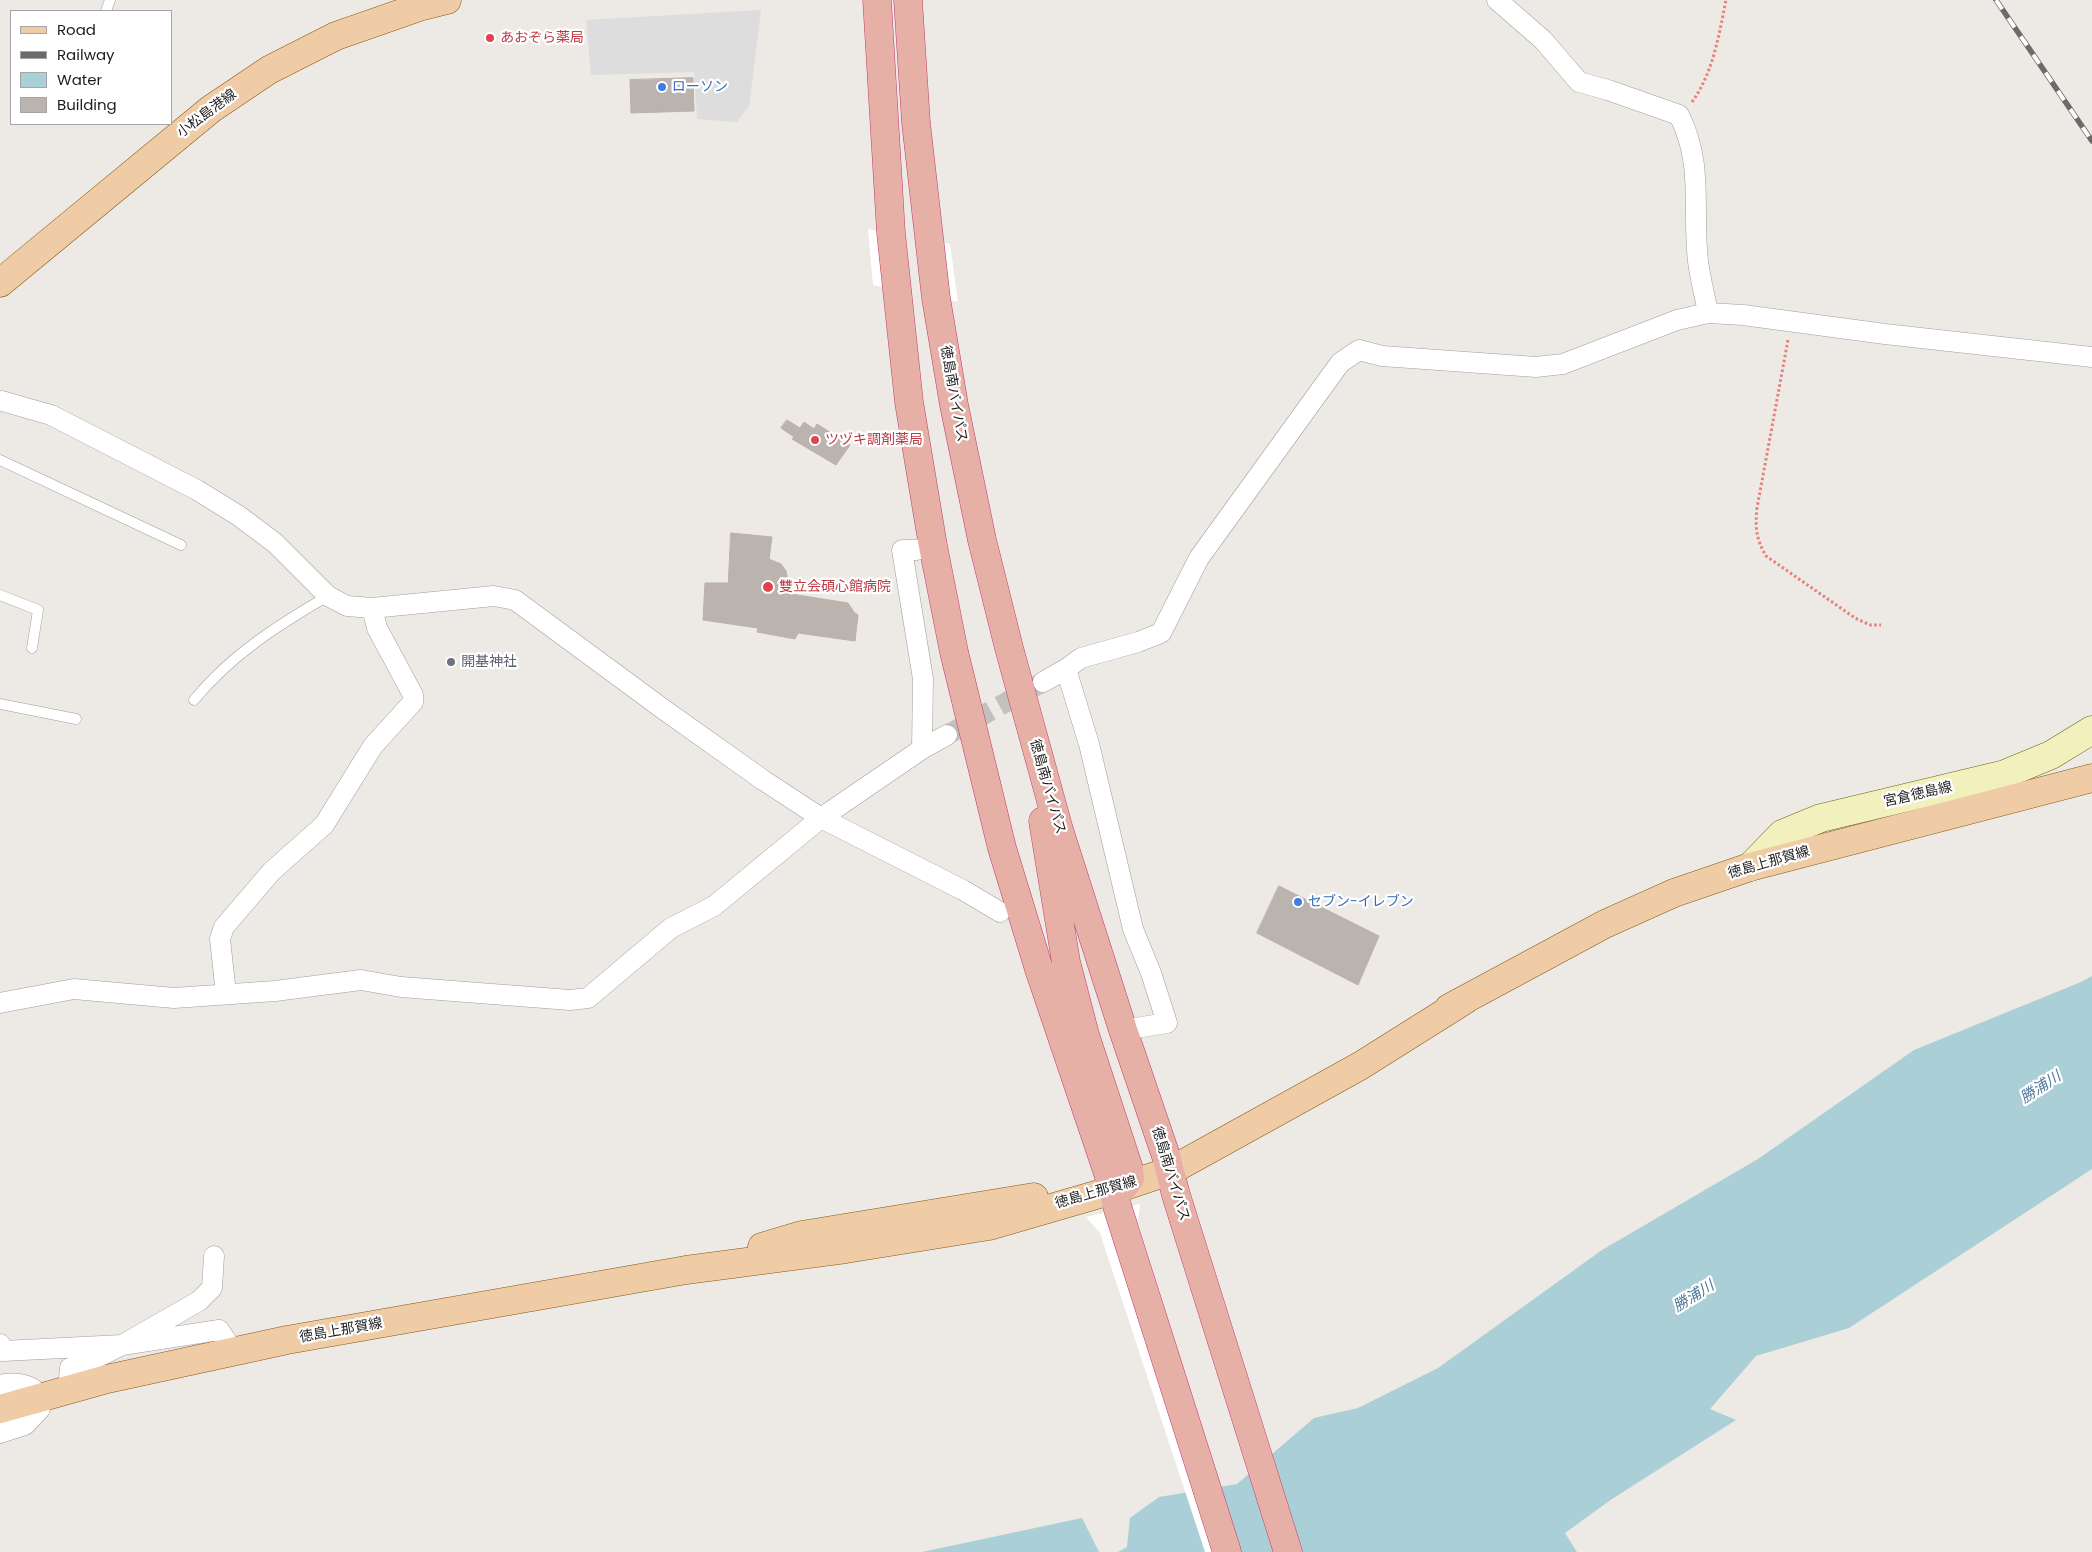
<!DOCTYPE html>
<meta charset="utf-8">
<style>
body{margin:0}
#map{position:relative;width:2092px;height:1552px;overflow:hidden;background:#edeae5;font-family:Poppins,sans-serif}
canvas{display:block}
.legend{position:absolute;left:10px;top:10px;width:162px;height:115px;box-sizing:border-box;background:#fff;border:1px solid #a5a5a5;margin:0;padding:6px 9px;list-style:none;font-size:15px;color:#1d1d1d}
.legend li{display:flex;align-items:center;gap:10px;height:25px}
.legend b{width:25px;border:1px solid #a5a5a5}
</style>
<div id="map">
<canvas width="2092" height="1552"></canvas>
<ul class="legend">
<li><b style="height:6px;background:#f0cca6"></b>Road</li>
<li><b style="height:6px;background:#6b6b6b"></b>Railway</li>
<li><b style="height:14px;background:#aacfd6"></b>Water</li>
<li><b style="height:14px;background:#bab3ae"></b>Building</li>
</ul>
</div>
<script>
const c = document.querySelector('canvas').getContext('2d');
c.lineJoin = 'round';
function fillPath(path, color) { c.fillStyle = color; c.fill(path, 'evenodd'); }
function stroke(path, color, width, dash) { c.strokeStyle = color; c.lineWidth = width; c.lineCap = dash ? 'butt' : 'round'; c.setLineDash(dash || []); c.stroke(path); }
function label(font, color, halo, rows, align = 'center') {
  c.font = font + ' Poppins,"Noto Sans JP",sans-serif'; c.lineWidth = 4.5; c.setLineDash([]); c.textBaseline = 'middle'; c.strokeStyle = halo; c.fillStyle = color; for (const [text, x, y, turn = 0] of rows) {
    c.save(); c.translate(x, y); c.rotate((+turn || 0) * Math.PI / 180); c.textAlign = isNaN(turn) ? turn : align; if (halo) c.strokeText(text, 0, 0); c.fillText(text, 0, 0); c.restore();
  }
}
fillPath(new Path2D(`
 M761 10 749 106 737 122 697 119 694 72 591 75 586 20Z`), '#ddd');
fillPath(new Path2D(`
 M2092 976V1169L1849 1328 1756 1356 1710 1409 1736 1420 1612 1499 1565 1533 1577 1552H1118L1127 1547 1130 1518 1159 1497 1237 1484 1314 1418 1358 1408 1438 1368 1602 1250 1758 1159 1914 1050 2081 982Z
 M1082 1518 1099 1552H922Z`), '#aacfd6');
fillPath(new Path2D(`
 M868 229 902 235 910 292 873 285Z
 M916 238 950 244 958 302 923 295Z
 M1140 1204 1138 1221 1240 1552H1205L1100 1233 1086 1217Z`), '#fff');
const building = new Path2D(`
 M693 78 694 111 631 113 630 80Z
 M787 420 800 428 804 422 814 429 817 424 850 445 836 465 792 439 794 437 781 428Z
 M731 533 772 537 769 559 781 564 786 571 788 581 785 593 848 603 854 612 858 615 855 641 798 633 795 639 757 632 758 628 703 620 705 583H728Z
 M1279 886 1379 936 1358 985 1257 933Z`);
fillPath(building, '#bab3ae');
stroke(building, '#bdb0a9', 1);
stroke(new Path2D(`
 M947 735 1043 682`), '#c3c1bd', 20, [20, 10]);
const service = new Path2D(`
 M106 11 110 0
 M0 460 181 545
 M0 595 38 610 32 648
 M194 700C231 655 278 625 328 596
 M0 704 76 719`);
const minor = new Path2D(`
 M1497 0 1543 40 1579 82 1608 90 1679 115C1704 164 1692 209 1698 261 1700 278 1705 296 1708 313
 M2 401 51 415 197 490 239 516 275 543 328 596 347 606 372 608 494 596 515 600 663 709 763 780 821 818 963 890 1000 912
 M933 546 916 550H902L923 679 922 749 947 735
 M1066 669 1081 658 1138 642 1161 633 1199 558 1340 363 1359 350 1382 356 1536 367 1563 364 1677 320 1708 313 1743 315 1885 334 2092 357
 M1043 682 1066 669 1089 744 1133 929 1151 973 1167 1023 1123 1030
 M226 994 220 939 224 927 272 871 324 825 373 746 413 702V695L377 628 372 608
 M0 1003 74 989 174 998 275 991 361 980 401 987 570 1000 588 998 671 928 714 906 821 818 922 749
 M0 1344 3 1351 122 1345 199 1301 212 1288 214 1256
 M0 1385C12 1382 34 1383 39 1397 40 1400 40 1406 40 1409L25 1425 0 1433
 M68 1389 70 1368 90 1361 122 1345 219 1330 234 1352`);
const secondary = new Path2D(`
 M1750 867 1782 834 1821 818 2005 774 2051 755 2092 730`);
const primary = new Path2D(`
 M0 283 211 109 269 70 336 36 419 7 447 0
 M1449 1008 1605 924 1674 893 1750 867 2092 778
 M762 1247 802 1235 1034 1197
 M0 1409 107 1379 287 1340 686 1270 846 1249 989 1226 1113 1190 1170 1171 1360 1066 1465 1000`);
const trunk = new Path2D(`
 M877 0 891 233 909 402 933 546 954 652 1002 848 1039 969 1109 1176 1118 1209 1227 1552
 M908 0 916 123 936 298 954 405 982 540 1009 648 1059 830 1123 1030 1166 1156 1176 1195 1288 1552
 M1043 821 1066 962 1085 1035 1129 1169 1130 1178 1124 1186`);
stroke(service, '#9e9e9e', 11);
stroke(minor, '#9e9e9e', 21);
stroke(secondary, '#636712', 29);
stroke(primary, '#855812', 29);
stroke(trunk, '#c43971', 29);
stroke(new Path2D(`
 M1692 102C1713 73 1719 35 1726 0
 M1788 340 1757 508C1755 527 1756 539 1766 556L1855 618 1870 625H1881`), '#e97f7a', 3, [2.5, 2.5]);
stroke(service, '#fff', 10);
stroke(minor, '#fff', 20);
stroke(secondary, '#f2f1be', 28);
stroke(primary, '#f0cca6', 28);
stroke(trunk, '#e6b0a6', 28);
const rail = new Path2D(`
 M1996 0 2092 141`);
stroke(rail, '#6b6b6b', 5.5);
stroke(rail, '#fff', 4, [11]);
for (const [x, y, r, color] of [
 [490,38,5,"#e0444e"],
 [662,87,5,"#3f7fe0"],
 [815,440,5,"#e0444e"],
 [768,587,6,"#e0444e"],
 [451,662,5,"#6b7280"],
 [1298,902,5,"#3f7fe0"]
]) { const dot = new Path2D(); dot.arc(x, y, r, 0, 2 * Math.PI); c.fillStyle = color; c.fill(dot); stroke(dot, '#fff', 2); }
label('14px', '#be3a42', '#fff', [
 ["あおぞら薬局",500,38],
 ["ツヅキ調剤薬局",825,440],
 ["雙立会碩心館病院",779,587]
], 'left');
label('14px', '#366cbe', '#fff', [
 ["ローソン",672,87],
 ["セブン-イレブン",1308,902]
], 'left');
label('14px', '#1d1d1d', '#fff', [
 ["小松島港線",207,114,-37],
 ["徳島南バイパス",953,394,80],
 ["徳島南バイパス",1047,787,74],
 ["宮倉徳島線",1918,795,-13],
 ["徳島上那賀線",1769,863,-16],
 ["徳島南バイパス",1170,1174,73],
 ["徳島上那賀線",1096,1193,-16],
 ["徳島上那賀線",341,1331,-10]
]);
label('14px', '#5b616d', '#fff', [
 ["開基神社",461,662]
], 'left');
label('italic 15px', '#527a9a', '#fff', [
 ["勝浦川",2041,1088,-33],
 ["勝浦川",1694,1297,-32]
]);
</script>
